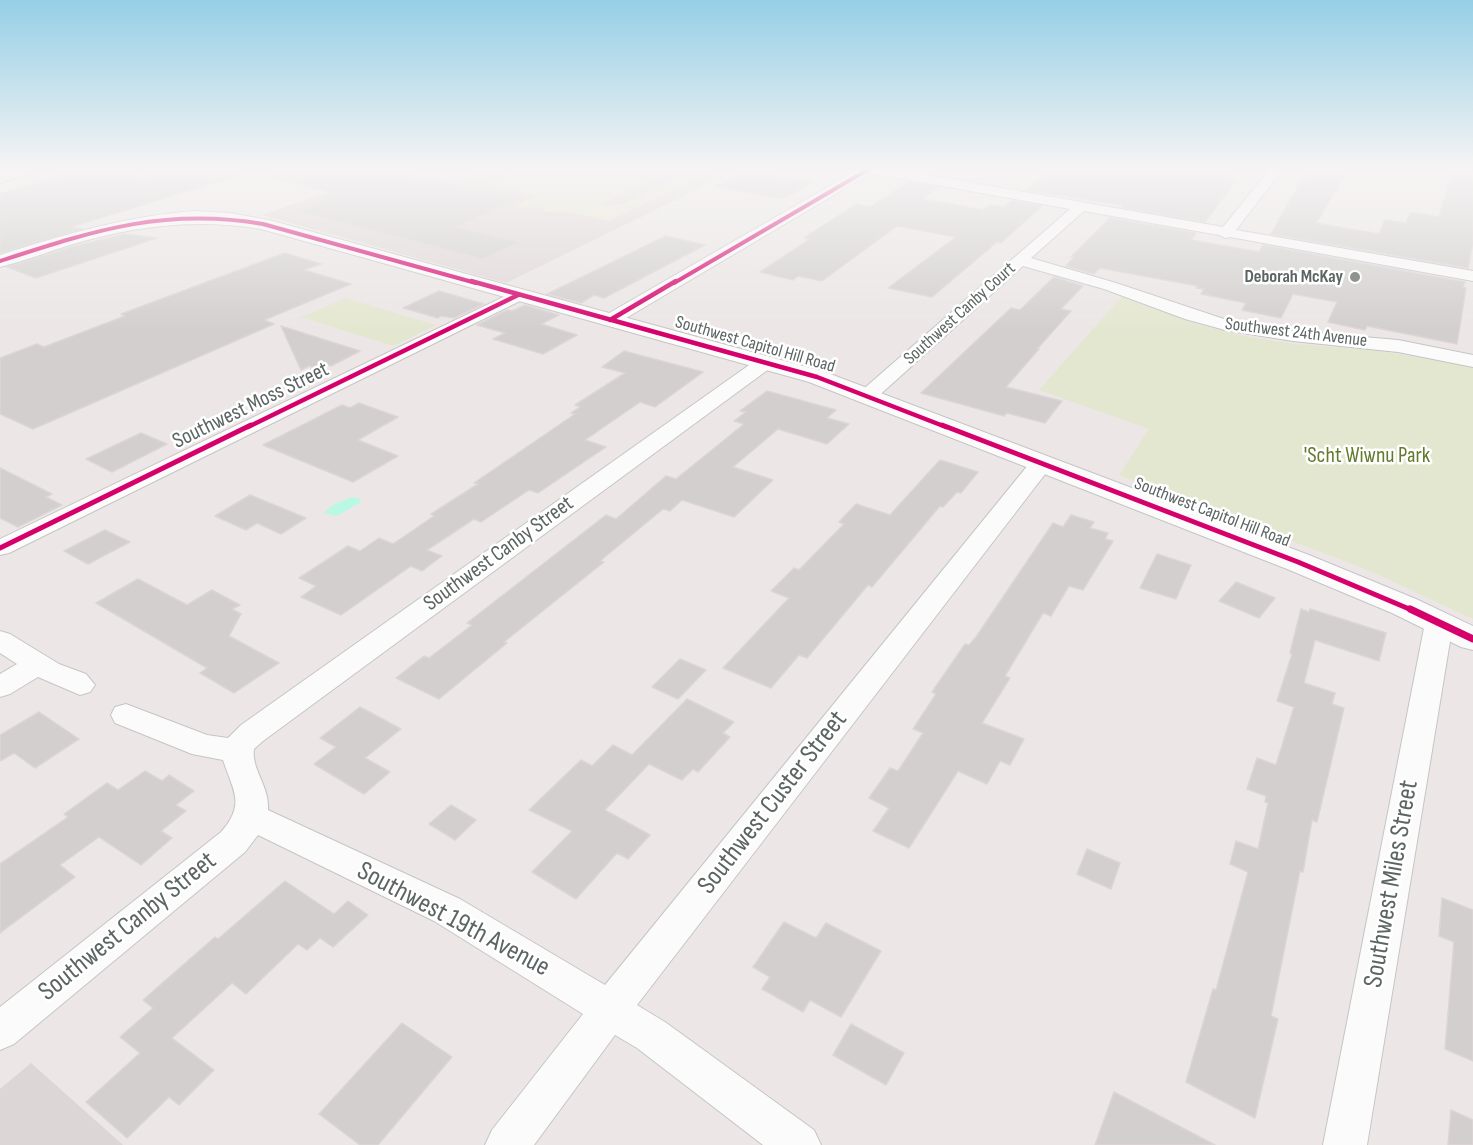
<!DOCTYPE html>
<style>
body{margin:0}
canvas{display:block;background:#ece6e6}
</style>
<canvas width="1473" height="1145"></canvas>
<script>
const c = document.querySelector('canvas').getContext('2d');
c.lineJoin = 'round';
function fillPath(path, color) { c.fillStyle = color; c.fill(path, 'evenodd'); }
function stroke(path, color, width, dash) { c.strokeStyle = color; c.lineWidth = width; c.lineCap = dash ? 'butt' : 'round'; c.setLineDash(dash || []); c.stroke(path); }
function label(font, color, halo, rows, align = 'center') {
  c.font = font + ' "Sofia Sans Condensed",sans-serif'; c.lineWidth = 5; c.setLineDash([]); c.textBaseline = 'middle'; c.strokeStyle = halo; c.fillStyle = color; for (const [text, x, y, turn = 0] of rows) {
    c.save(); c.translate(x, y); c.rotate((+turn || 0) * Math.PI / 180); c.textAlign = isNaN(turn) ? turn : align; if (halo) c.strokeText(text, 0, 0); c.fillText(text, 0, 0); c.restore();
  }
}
fillPath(new Path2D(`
 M31 1063 123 1145H0V1089Z`), '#dcd6d6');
fillPath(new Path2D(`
 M395 169 454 181 486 169H739L506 283 262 215Z`), '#e0d7d7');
fillPath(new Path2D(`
 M500 169H513L494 178 493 180 498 183 533 169H677L599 205C633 211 665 176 697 169 704 168 713 169 721 169L609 221 563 211 545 212 541 207 517 208 520 203 536 196 489 185 478 178Z
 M1122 296 1199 325 1249 337 1295 344 1380 351 1473 366V619L1370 571 1119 475 1149 429 1039 390Z
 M346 298 436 325 393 346 301 317Z`), '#e4e7d0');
fillPath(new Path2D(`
 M352 497 359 498 361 502 337 516 324 513 333 505Z`), '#b9f8e4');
const building = new Path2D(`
 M81 169H114L150 179 151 169H239L240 175 71 227 82 229 0 253V194Z
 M273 169H399L400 173 474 189 480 187 524 197 456 227 519 242 483 259 298 211 331 197 324 196 331 192 272 178Z
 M1052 169H1238L1229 180 1236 181 1205 222 1121 207 1122 205 1025 190Z
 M1312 169H1349L1316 223 1379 234 1385 220 1406 223 1410 213H1416L1439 217 1453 169H1473V243L1468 268 1271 234 1303 177 1307 178Z
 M748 170 814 182 782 199 715 186Z
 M909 182 938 187 922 199 983 210 990 205 1003 207 1012 201 1042 206 1001 243 997 242 932 297 888 288 956 237 897 226 822 281 798 276 793 280 760 272 810 239 804 238 857 204 870 207Z
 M1110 218 1196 233 1191 240 1259 252 1263 245 1465 282 1463 287 1466 288 1457 344 1367 326 1365 330 1328 322 1337 302 1293 294 1281 318 1242 310 1246 303 1201 294 1204 289 1196 288 1198 286 1100 268 1094 274 1066 266 1074 257H1071Z
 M125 234 157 238 36 278 7 267 71 247Z
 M666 236 705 245 604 298 594 295 581 303 547 294Z
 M285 253 321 264 304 270 351 284 264 320 274 324 33 429 0 414V358L37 344 44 347 125 316 121 314Z
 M1054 277 1083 286 1061 309 1071 311 1037 349H1039L1006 387 1062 401 1045 423 1007 413 1004 416 921 393 1011 308 1020 310Z
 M439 291 484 304 454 318 441 316 438 318 403 308Z
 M525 305 559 315 541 324 577 335 543 354 493 339 505 333 477 325 507 310 512 311Z
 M281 326 360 351 331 366 326 364 317 369 309 366 301 370Z
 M624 351 703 372 655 407 640 402 585 440 606 447 538 493 529 490 481 522 474 519 427 550 442 556 422 571 411 566 341 615 301 597 316 586 299 578 348 546 360 551 379 538 393 544 434 516 431 514 478 484 474 483 575 414 571 413 580 407 575 405 625 373 602 367Z
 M767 391 836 410 827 418 849 424 827 444 778 429 733 467 773 480 734 517 682 500 670 511 663 509 600 561 604 562 504 642 507 643 439 699 396 678 424 656 429 658 472 625 467 623 606 515 616 519 666 476 676 479 744 424 734 421 746 412 740 411Z
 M359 403 398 417 358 440 398 456 353 482 263 445 342 405 350 408Z
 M141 433 167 444 112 472 86 459Z
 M940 460 978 472 961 493 957 492 943 507 940 506 872 587 868 585 807 658 799 655 771 688 723 668 789 598 771 591 794 568 799 570 844 524 839 522 856 504 890 515Z
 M0 468 52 494 46 497 62 505 18 527 0 518Z
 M250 495 306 518 281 534 257 523 246 530 215 516Z
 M1071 515 1094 522 1090 528 1108 533 1105 539 1113 541 1083 590 1069 586 1051 616 1043 613 1005 676 1010 678 982 723 1024 739 1010 765 1000 761 987 784 958 771 909 848 873 831 889 808 869 798 890 768 898 771 923 733 913 729 936 694 932 692 965 644 969 645 976 637 1053 523 1063 527Z
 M105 530 130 542 88 564 64 551Z
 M1157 554 1191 565 1176 599 1140 588Z
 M138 579 187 605 212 590 240 605 232 609 241 614 229 636 279 663 234 693 200 673 207 668 96 603Z
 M1236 582 1275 598 1259 618 1219 601Z
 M1301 609 1309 612 1310 609 1386 633 1379 661 1315 640 1304 683 1335 693 1332 704 1344 708 1317 822 1312 820 1303 872 1300 871 1271 1016 1278 1019 1255 1118 1186 1082 1213 989 1216 990 1248 872 1230 864 1236 841 1258 849 1268 803 1265 802 1266 796 1247 789 1257 758 1276 765 1294 707 1277 701 1292 654 1290 653Z
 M680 659 706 670 678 699 652 687Z
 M687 699 734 722 723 733 730 737 698 772 693 769 682 780 649 764 605 810 650 835 628 859 617 853 576 899 532 872 572 831 529 810 581 760 592 766 613 745 632 755Z
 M360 707 401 729 365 758 390 772 364 794 314 764 336 747 320 738Z
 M39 712 79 739 35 768 14 753 0 761V735Z
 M145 771 162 781 169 775 194 791 176 805 186 811 161 831 172 838 141 865 99 837 60 865 75 877 0 933V864L68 817 64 814 107 783 118 790Z
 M451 805 476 820 455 840 429 824Z
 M1087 849 1120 863 1111 889 1077 874Z
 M285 881 334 914 348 901 368 915 333 947 320 938 307 950 298 944 246 994 232 983 172 1038 214 1070 179 1105 169 1097 127 1138 86 1102 140 1053 120 1037 153 1008 143 1000 215 937 218 939Z
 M1442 898 1473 910V1061L1445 1049 1454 942 1439 936Z
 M784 922 816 938 826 923 881 951 841 1017 810 1000 803 1012 762 989 770 977 753 967Z
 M402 1023 452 1057 378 1145H360L319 1114Z
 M851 1024 904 1053 886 1085 833 1055Z
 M1114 1092 1215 1145H1095Z
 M1451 1110 1473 1120V1145H1448Z`);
fillPath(building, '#d3cfcf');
stroke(building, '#dcd5d6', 1.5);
const minor = new Path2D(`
 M859 169H893L1223 227 1270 169H1283L1236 230 1473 271V281L1230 237 1225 238 1219 235 1084 211 1031 258 1116 283 1227 320 1293 331 1398 340 1473 355V367L1398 352 1293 341 1225 330 1185 319 1104 289 1023 266 874 400H860L857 396 860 392 1070 209 871 173 616 324H604L601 320 604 316Z
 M518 290 526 295 524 299 9 553 0 555V539Z
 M766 356 773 358 775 362 773 366 263 741 254 749C251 769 270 787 268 810L460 899 605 985 1033 459 1041 457 1049 459 1052 464 1049 469 637 1005 665 1022 814 1130 821 1145H763L637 1048 615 1035 534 1145H485L492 1130 583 1014 434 921 258 835 245 852 14 1044 0 1050V1007L221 832C246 804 233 791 223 760L192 754 115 723 111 715 115 707 126 704 207 735 228 738 241 725 759 358Z
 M1439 614 1449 617 1453 623 1367 1145H1323L1425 623 1429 617Z
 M0 631 10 634 59 664 86 674 95 685 90 692 80 695 38 677 10 694 0 697V674L17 664 0 653Z`);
const tertiary = new Path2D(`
 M195 211 229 213 269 220 825 372 1309 555 1416 599 1473 626V650L1461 647 1392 613 1287 569 809 382 261 229C195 218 134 226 70 245 47 252 24 261 0 267V255C65 234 128 216 195 211Z`);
const primary = new Path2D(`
 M9 169H35L33 173 0 183V172Z`);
stroke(minor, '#c6c5c5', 2);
stroke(tertiary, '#c6c5c5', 2);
stroke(primary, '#d5b2b3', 2);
fillPath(minor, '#fcfbfb');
fillPath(tertiary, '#fcfbfb');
fillPath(primary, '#f3e9e7');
stroke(new Path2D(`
 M0 261C93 231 164 207 263 224L476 283
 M674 283 869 169`), '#d6006c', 4);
stroke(new Path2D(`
 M471 281 817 377 946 427
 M610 320 676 281
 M248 427 518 295`), '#d6006c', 4.5);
stroke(new Path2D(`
 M942 425 1298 562 1414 611
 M0 548 251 425`), '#d6006c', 5);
stroke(new Path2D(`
 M1410 609 1473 639`), '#d6006c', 7);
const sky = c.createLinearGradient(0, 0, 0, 330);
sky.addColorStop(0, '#95cfe6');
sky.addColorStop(0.51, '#f6f4f4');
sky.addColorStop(1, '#f6f4f400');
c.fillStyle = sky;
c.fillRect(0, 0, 1473, 330);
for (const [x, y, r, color] of [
 [1355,277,6,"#8e9291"]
]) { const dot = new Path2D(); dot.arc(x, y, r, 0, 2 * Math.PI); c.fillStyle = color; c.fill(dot); stroke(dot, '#fff', 2); }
label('bold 18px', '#5b6563', '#fff', [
 ["Deborah McKay",1343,277]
], 'right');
label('18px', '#5b6563', '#fff', [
 ["Southwest Canby Court",960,314,-42],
 ["Southwest 24th Avenue",1296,333,7],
 ["Southwest Capitol Hill Road",755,345,16],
 ["Southwest Capitol Hill Road",1212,513,21]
]);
label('22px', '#5b6563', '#fff', [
 ["Southwest Moss Street",251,406,-26],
 ["Southwest Canby Street",499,554,-36]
]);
label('22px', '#637b2c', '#fff', [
 ["'Scht Wiwnu Park",1367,456]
]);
label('27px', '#5b6563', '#fff', [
 ["Southwest Custer Street",773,803,-52],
 ["Southwest Miles Street",1392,884,-80],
 ["Southwest 19th Avenue",453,920,28],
 ["Southwest Canby Street",128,927,-39]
]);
</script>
